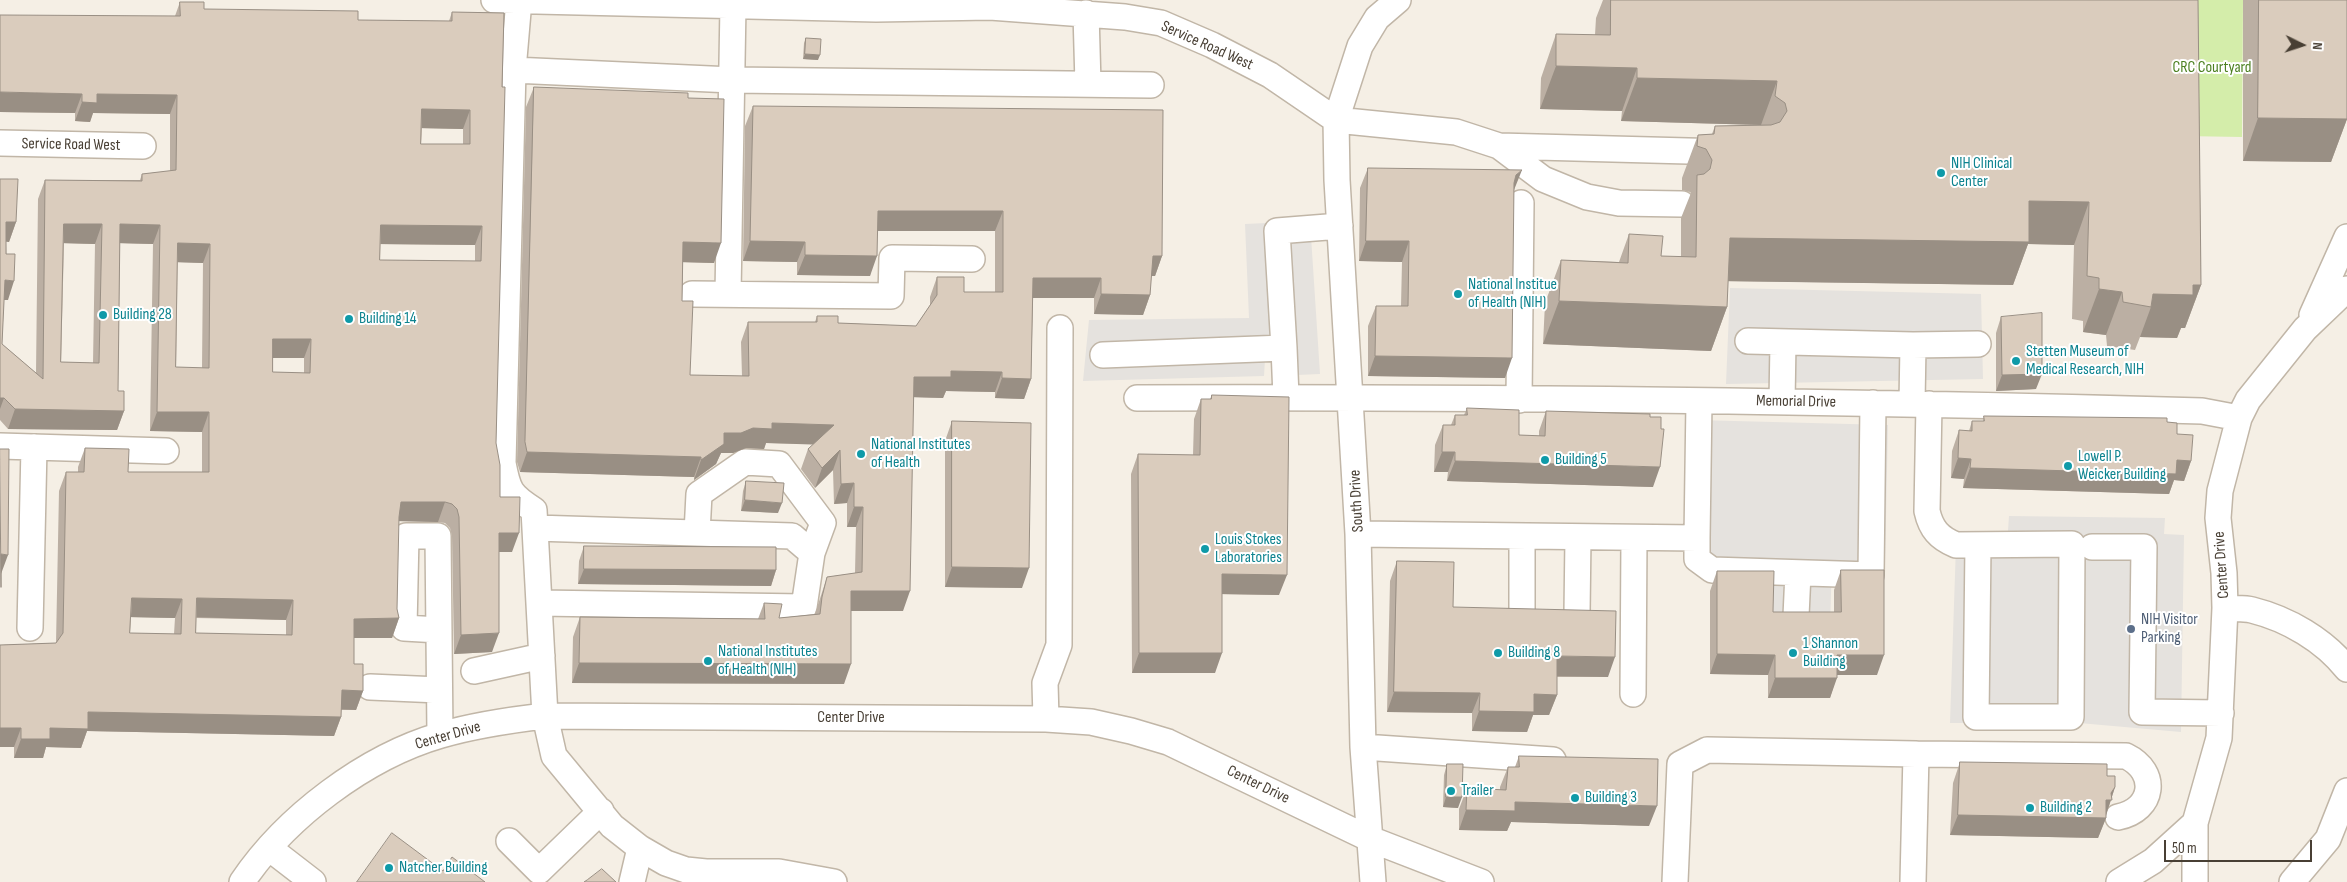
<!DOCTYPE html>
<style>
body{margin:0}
#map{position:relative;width:2347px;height:882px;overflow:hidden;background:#f5efe5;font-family:"Sofia Sans Condensed",sans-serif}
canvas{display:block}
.north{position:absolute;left:2277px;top:20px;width:50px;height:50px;-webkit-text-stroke:4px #fff;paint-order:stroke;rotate:94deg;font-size:14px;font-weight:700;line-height:20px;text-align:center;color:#483f34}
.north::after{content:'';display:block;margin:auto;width:18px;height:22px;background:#483f34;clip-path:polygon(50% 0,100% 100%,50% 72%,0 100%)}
.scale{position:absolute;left:2164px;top:840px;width:148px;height:22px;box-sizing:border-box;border:2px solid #483f34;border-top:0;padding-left:6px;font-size:15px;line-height:18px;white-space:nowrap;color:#483f34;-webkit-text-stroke:4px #fff;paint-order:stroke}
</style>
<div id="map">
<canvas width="2347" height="882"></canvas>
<div class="north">N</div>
<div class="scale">50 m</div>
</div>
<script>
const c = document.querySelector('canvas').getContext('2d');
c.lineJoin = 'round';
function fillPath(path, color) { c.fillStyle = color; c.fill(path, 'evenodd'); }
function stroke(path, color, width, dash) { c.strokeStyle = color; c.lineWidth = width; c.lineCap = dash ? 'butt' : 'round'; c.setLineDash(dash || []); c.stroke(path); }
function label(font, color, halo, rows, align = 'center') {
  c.font = font + ' "Sofia Sans Condensed",sans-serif'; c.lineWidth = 4; c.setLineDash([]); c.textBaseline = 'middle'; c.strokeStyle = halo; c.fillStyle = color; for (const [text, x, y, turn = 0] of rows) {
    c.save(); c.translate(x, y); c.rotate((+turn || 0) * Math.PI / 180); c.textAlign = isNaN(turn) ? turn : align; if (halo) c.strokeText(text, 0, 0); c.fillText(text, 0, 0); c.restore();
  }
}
fillPath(new Path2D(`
 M2182 0H2243L2242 137 2183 136Z`), '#d4edaa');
fillPath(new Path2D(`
 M1310 221 1320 374 1274 376 1273 358 1265 359 1264 376 1083 381 1089 320 1249 318 1245 224Z
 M1730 288 1981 294 1983 379 1726 384Z
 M1696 420 1888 425 1885 563 1832 562 1830 626 1773 625 1774 566 1692 564Z
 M2009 516 2165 518 2164 534 2184 535 2181 732 2079 723H1950L1956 545H2007Z`), '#e5e2de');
const minor = new Path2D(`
 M494 0 876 9 990 7 1125 17 1161 23 1212 45 1270 75 1336 120 1456 132 1499 146 1543 179 1587 197 1619 203 1682 204
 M519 0 513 70 503 463C508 490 510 495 534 510L545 716 554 756 612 826 640 848 666 863 686 870 706 872H779L834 882
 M1086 13 1088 84
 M513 70 732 80 1151 85
 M0 143 143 146
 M1499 146 1726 152
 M692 294 891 296 892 258 972 259
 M728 294 733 5
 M2312 315 2347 237
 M1748 341 1913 345
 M1284 348 1286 397
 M1103 355 1284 348 1277 231 1340 226
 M1137 398C1492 397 1847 401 2202 411L2239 418
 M1519 400 1521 203
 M1782 402 1783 342
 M1912 403 1913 345 1978 344
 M1929 404 1927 511C1931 529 1939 538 1956 545L2072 544 2071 717H1976L1978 545
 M0 446 166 451
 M535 528 792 536 812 553 804 607 539 603
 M697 533 699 494 745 462 779 464 823 523 812 553
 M1358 534 1697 538 1699 401
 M1697 538V559L1712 570 1871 575 1873 403
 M2092 547H2144L2142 712 2221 713
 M2225 608C2234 609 2244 608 2252 610 2288 619 2324 640 2347 669
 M1522 613V536
 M1577 613 1578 537
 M1796 616 1798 573
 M30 628 34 447
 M439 630 404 628 406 536H438L440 735
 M474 671 542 656
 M370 687 439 690
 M1633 694 1634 538
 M1046 719 1045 683 1059 645 1060 328
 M1363 747 1553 760
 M1916 754 2126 756C2159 772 2154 810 2118 817
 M2195 823V882
 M509 841 539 871 601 811
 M269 848 313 882
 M242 882C286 817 365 757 441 735 475 725 510 720 545 716L1046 719 1091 722 1131 731 1168 742 1370 839 1481 882
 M632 882 640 848
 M1373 882 1363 747 1358 534 1337 180 1336 120 1360 46 1377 18 1398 0
 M1675 882 1680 764 1707 750 1916 754 1913 882
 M2119 882 2153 861 2195 823 2219 738 2225 608 2224 573 2218 518 2220 491 2239 418 2248 400 2305 329 2347 289
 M2292 882 2328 839 2347 791`);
stroke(minor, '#c1b6a7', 28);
stroke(minor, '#fff', 25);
fillPath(new Path2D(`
 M1603 0H2198L2201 285 2185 328H2181L2177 338 2140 337 2135 350 2107 346 2106 335 2083 332V321L2072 319 2074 245 2028 244 2013 285 1728 281 1727 307 1711 351 1543 344 1545 303 1561 260 1619 262 1629 234 1661 256 1681 257V218L1691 193 1690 192 1682 190V178L1698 135 1712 134 1715 126 1761 125 1621 121 1622 111 1540 109 1541 78 1556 34 1595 35 1596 18Z
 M2243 0H2347V119L2331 162 2243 161Z
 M180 2 204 9 358 20 449 21 452 12 504 13 496 443 500 497 512 552H499L492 652 454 654 452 536 450 528 445 523 438 522 398 521 397 609 399 618 392 638H354V664L363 691 356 710H341V717L334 736 87 731 81 748 46 747 43 758H14V747H0V645L56 643 59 491 66 472H78V467L85 448 128 472H202V432L150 431 153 244 120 243 118 391 124 411 117 430 8 429 0 420V179L16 222 9 242 6 241 8 300H4L2 344 36 373 38 199 45 180H140L142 174 170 171V114L93 113 90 122 75 121V113L0 112 175 16ZM422 128 463 129V144H421ZM64 243 95 244 93 363 61 362ZM380 244 475 245V261L380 260ZM177 262 203 263 202 368 176 367ZM273 358H304V373L273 372ZM131 617 175 618 174 634 130 633ZM196 618 286 620V635L196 633Z
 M806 38 818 60 803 59 804 43Z
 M534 87 688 98 714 263 683 262 682 301 690 375 742 376 741 342 748 322H815L817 316 838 323 916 326 930 305V297L937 277 964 292H995V231H877L870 276 797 275V262L743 261 745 126 753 106 1162 256 1155 276H1151L1150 295 1143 315 1094 314V298H1033L1031 379 1024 399 995 398V392L946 391 943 398 914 397 903 611H851L844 684 572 683 573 637 580 617 758 619 764 603 779 618 815 614 827 577 855 573 856 527H847V503L834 504 833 470 815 488 801 469 808 449 814 444 766 443 764 449 746 448 733 453H721L716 464 694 480V477L520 472 517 462 526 107Z
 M1368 168 1514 190 1505 378 1368 376V326L1376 306H1401L1402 262 1359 261 1360 188Z
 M2001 317 2036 389 1996 391V333Z
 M1212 395 1279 595 1222 594 1215 673H1132L1131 474 1138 454 1193 455 1194 419 1201 399H1210Z
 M1467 408 1519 435 1539 436V431L1546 411 1653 487 1447 481 1448 472H1434L1435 445 1443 425H1451L1455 415H1464Z
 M1984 416 2167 422 2177 434 2191 461 2184 481 2174 480 2169 494 1963 488 1964 479 1951 478 1952 451 1959 430 1969 431 1972 421H1983Z
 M952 421 1022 588 945 587V441Z
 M746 481 778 513 741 511 743 491Z
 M584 546 776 570 771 586 578 584 579 561Z
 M1397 561 1453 607 1608 677H1557V695L1549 715H1533L1527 732 1472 731V713L1387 712 1390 581Z
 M1841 570 1877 675H1837L1830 698H1768V675L1710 674V591L1717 571 1773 612H1834V590Z
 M1519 756 1649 826 1511 822 1507 831 1459 830V809L1467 788 1500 790V787L1508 767H1515Z
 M1960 762 2107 776 2115 787 2106 816V818L2098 838 1950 835 1953 783Z
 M1447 764 1458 808 1443 807 1444 775Z`), '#bbafa3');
fillPath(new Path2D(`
 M805 54 820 55 818 60 803 59Z
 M1556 66 1637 68 1622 111 1540 109Z
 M1637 78 1777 81 1761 125 1621 121Z
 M0 92 82 94 75 113 0 112Z
 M97 94 177 95 170 114 93 113 90 122 75 121 82 102Z
 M422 109 470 110 463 129 415 128Z
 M2258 118 2347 119 2331 162 2243 161Z
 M1522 170 1514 190 1509 195 1516 175Z
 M2029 201 2089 202 2074 245 2028 244 2013 285 1714 281 1730 238Z
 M878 211H1003L995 231H870Z
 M6 222H16L9 242 0 241Z
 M64 224H102L95 244 57 243Z
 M120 224 160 225 153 244 113 243Z
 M381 225 482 226 475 245 374 244Z
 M750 241 805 242 797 262 743 261Z
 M1366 241H1409L1402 262 1359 261Z
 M683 242 721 243 714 263 676 262Z
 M178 243 210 244 203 263 171 262Z
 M805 255 877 256 870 276 797 275Z
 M1153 256H1162L1155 276H1145Z
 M1033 278H1101L1094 298H1026Z
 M5 280 14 281 8 300H0Z
 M2193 285H2201L2185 328H2181L2177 338 2140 337 2151 307 2153 294Z
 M2099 289 2122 292 2106 335 2083 332Z
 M1101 294 1150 295 1143 315 1094 314Z
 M1559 301 1727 307 1711 351 1543 344Z
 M273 339H311L304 358H266Z
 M1375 356 1512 358 1505 378 1368 376Z
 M951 371 1002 372 995 392 946 391 943 398 907 397 914 377Z
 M2042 374 2036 389 1996 391 2002 375Z
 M1002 378 1031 379 1024 399 995 398Z
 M0 398H4L0 409Z
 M15 409 124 411 117 430 8 429Z
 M157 412H209L202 432 150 431Z
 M772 423 834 425 827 445 766 443 764 449 746 448 733 453H721L716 464 694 480 701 460 724 433Z
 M840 450 833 470 815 488 822 468Z
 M527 452 701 457 694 477 520 472Z
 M1442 452H1455L1448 472H1434Z
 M1958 458 1971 459 1964 479 1951 478Z
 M2177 460 2191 461 2184 481 2174 480 2169 494 1963 488 1970 468Z
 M1455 461 1660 467 1653 487 1447 481Z
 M854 483 847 503 834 504 841 484Z
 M745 500 782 503 778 513 741 511Z
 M401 502H445L438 522 394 521Z
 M854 507H863L856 527H847Z
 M499 533H519L512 552H492Z
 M1 554 8 555 1 574Z
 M952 567 1029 568 1022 588 945 587Z
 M584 569 776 570 771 586 578 584Z
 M1222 574 1287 575 1279 595 1215 594Z
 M851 591H910L903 611H844Z
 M132 598 182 599 175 618 125 617Z
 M197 598 293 600 286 620 190 617Z
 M399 618 392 638H347L354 619Z
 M499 633 492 652 454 654 461 635Z
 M1139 653H1222L1215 673H1132Z
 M1717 654 1775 655 1768 675 1710 674Z
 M1837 655H1884L1877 675H1830Z
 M1557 656 1615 657 1608 677 1550 676Z
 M579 663 851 664 844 684 572 683Z
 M1775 678H1837L1830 698H1768Z
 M342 690 363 691 356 710 335 709Z
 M1394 692 1480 693 1472 713 1387 712Z
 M1534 694 1557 695 1549 715H1533L1527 732 1472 731 1479 711Z
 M88 712 341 717 334 736 87 731 81 748 46 747 43 758H14L21 739Z
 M0 728H21L14 747H0Z
 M2115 787 2105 818H2106L2098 838 1950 835 1958 815 2111 793Z
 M1446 797H1462L1458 808 1443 807Z
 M1515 802 1657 806 1649 826 1511 822 1507 831 1459 830 1466 810Z`), '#998f84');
const building = new Path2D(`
 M1611 0H2198L2201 285H2193V295L2153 294 2151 307 2123 302 2122 292 2099 289V278L2087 276 2089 202 2029 201V242L1730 238 1727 307 1559 301 1561 260 1628 263 1629 234 1663 236 1661 256 1696 257 1697 175 1704 174 1710 169 1712 160 1706 149 1697 146 1698 135 1714 134 1715 126 1771 125 1780 122 1787 111 1785 103 1775 96 1777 81 1637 78V68L1556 66V34L1610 35Z
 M2259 0H2347V119L2258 118Z
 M180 2H204V9L358 11V20L452 21V12L504 13 502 87H505L496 443 500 465V497H520L519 533H499V633L461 635 459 517 457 509 452 504 445 502H401L399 517 397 609 399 618 354 619V664H363V691L342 690 341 717 88 712V729L50 728V739H21V728H0V645L56 643 63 633 66 472H84L85 448 129 449 128 472H209V412H157L160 225 120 224 118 391H124V411L15 409 4 398H0V179H18L16 222H6V254H15L14 281 5 280 2 344 43 379 45 180 142 181V174L176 170 177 95 97 94V103L82 102V94L0 92V15L180 16ZM422 109 470 110V144H421ZM64 224H102L99 363 61 362ZM381 225 482 226 481 261 380 260ZM178 243 210 244 209 368 176 367ZM273 339H311L310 373 273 372ZM132 598 182 599 181 634 130 633ZM197 598 293 600 292 635 196 633Z
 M806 38 821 39 820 55 805 54Z
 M534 87 688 93V98L724 99 721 243 683 242 682 301H693L690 375 749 376 748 322H817V316H838V323L916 326 937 295V277H964V292H1003V211H878L877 256 805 255V242L750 241 753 106 1163 110 1162 256H1153L1150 295 1101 294V278H1033L1031 379 1002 378V372L951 371V377H914L910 591H851V664L579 663 580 617 765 619 764 603 782 604 779 618 820 614 822 597 827 577 862 572 863 507H854V483L841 484 840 450 822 468 808 449 834 425 772 423V429L753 428 741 433H724V444L701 460V457L527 452 525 442Z
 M1368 168 1522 170 1516 175 1514 183 1512 358 1375 356 1376 306H1408L1409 241H1366Z
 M2042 313V374L2002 375 2001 317Z
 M1212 395 1289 397 1287 575 1222 574V653H1139L1138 454 1200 455 1201 399H1211Z
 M1467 408 1519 410V435L1545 436 1546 411 1650 414V417H1661V429H1664L1660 467 1455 461V452H1442L1443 425H1455V415H1467Z
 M1984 416 2167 418V422L2177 423V434L2193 435 2191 461 2177 460 2176 474 1970 468 1971 459 1958 458 1959 430 1972 431V421H1984Z
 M952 421 1031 423 1029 568 952 567Z
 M0 449H9L8 555 1 554V587Z
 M746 481 784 483 782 503 745 500Z
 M584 546 776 547V570L584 569Z
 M1397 561 1454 562 1453 607 1616 611 1615 657 1557 656V695L1534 694V712L1479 711 1480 693 1394 692Z
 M1841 570H1884V655H1837V678H1775V655L1717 654V571H1774L1773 612H1841Z
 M1519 756 1658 759 1657 806 1515 802V811L1466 810 1467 788 1506 790 1508 767H1519Z
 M1960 762 2107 764V776H2115V787L2111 793 2112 800H2106V818L1958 815Z
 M1447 764H1463L1462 797H1446Z
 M392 833 443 871 452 857 485 882H357Z
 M602 869 616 882H584L587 880Z`);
fillPath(building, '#daccbd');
stroke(building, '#998f84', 1);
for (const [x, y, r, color] of [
 [1941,173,5,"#0f9aa8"],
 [1458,294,5,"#0f9aa8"],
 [103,315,5,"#0f9aa8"],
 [349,319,5,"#0f9aa8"],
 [2016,361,5,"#0f9aa8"],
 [861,454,5,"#0f9aa8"],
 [1545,460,5,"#0f9aa8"],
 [2068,466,5,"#0f9aa8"],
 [1205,549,5,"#0f9aa8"],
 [2131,629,5,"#5c6f8a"],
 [1498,653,5,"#0f9aa8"],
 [1793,653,5,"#0f9aa8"],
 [708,661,5,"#0f9aa8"],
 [1451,791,5,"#0f9aa8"],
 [1575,798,5,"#0f9aa8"],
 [2030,808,5,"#0f9aa8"],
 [389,868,5,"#0f9aa8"]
]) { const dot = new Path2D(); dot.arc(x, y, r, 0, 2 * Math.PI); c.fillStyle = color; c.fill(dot); stroke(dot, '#fff', 2); }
label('16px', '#483f34', '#fff', [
 ["Service Road West",1207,46,24],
 ["Service Road West",71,145,1],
 ["Memorial Drive",1796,402,1],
 ["South Drive",1357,501,-93],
 ["Center Drive",2222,565,-94],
 ["Center Drive",851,718],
 ["Center Drive",448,736,-16],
 ["Center Drive",1258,785,26]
]);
label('16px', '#4c8021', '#fff', [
 ["CRC Courtyard",2212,68]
]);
label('16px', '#0d838f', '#fff', [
 ["NIH Clinical",1951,164],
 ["Center",1951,182],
 ["National Institue",1468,285],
 ["of Health (NIH)",1468,303],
 ["Building 28",113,315],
 ["Building 14",359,319],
 ["Stetten Museum of",2026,352],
 ["Medical Research, NIH",2026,370],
 ["National Institutes",871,445],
 ["of Health",871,463],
 ["Lowell P.",2078,457],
 ["Weicker Building",2078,475],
 ["Building 5",1555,460],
 ["Louis Stokes",1215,540],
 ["Laboratories",1215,558],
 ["1 Shannon",1803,644],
 ["Building",1803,662],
 ["National Institutes",718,652],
 ["of Health (NIH)",718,670],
 ["Building 8",1508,653],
 ["Trailer",1461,791],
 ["Building 3",1585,798],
 ["Building 2",2040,808],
 ["Natcher Building",399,868]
], 'left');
label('16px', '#4e5e75', '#fff', [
 ["NIH Visitor",2141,620],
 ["Parking",2141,638]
], 'left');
</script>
